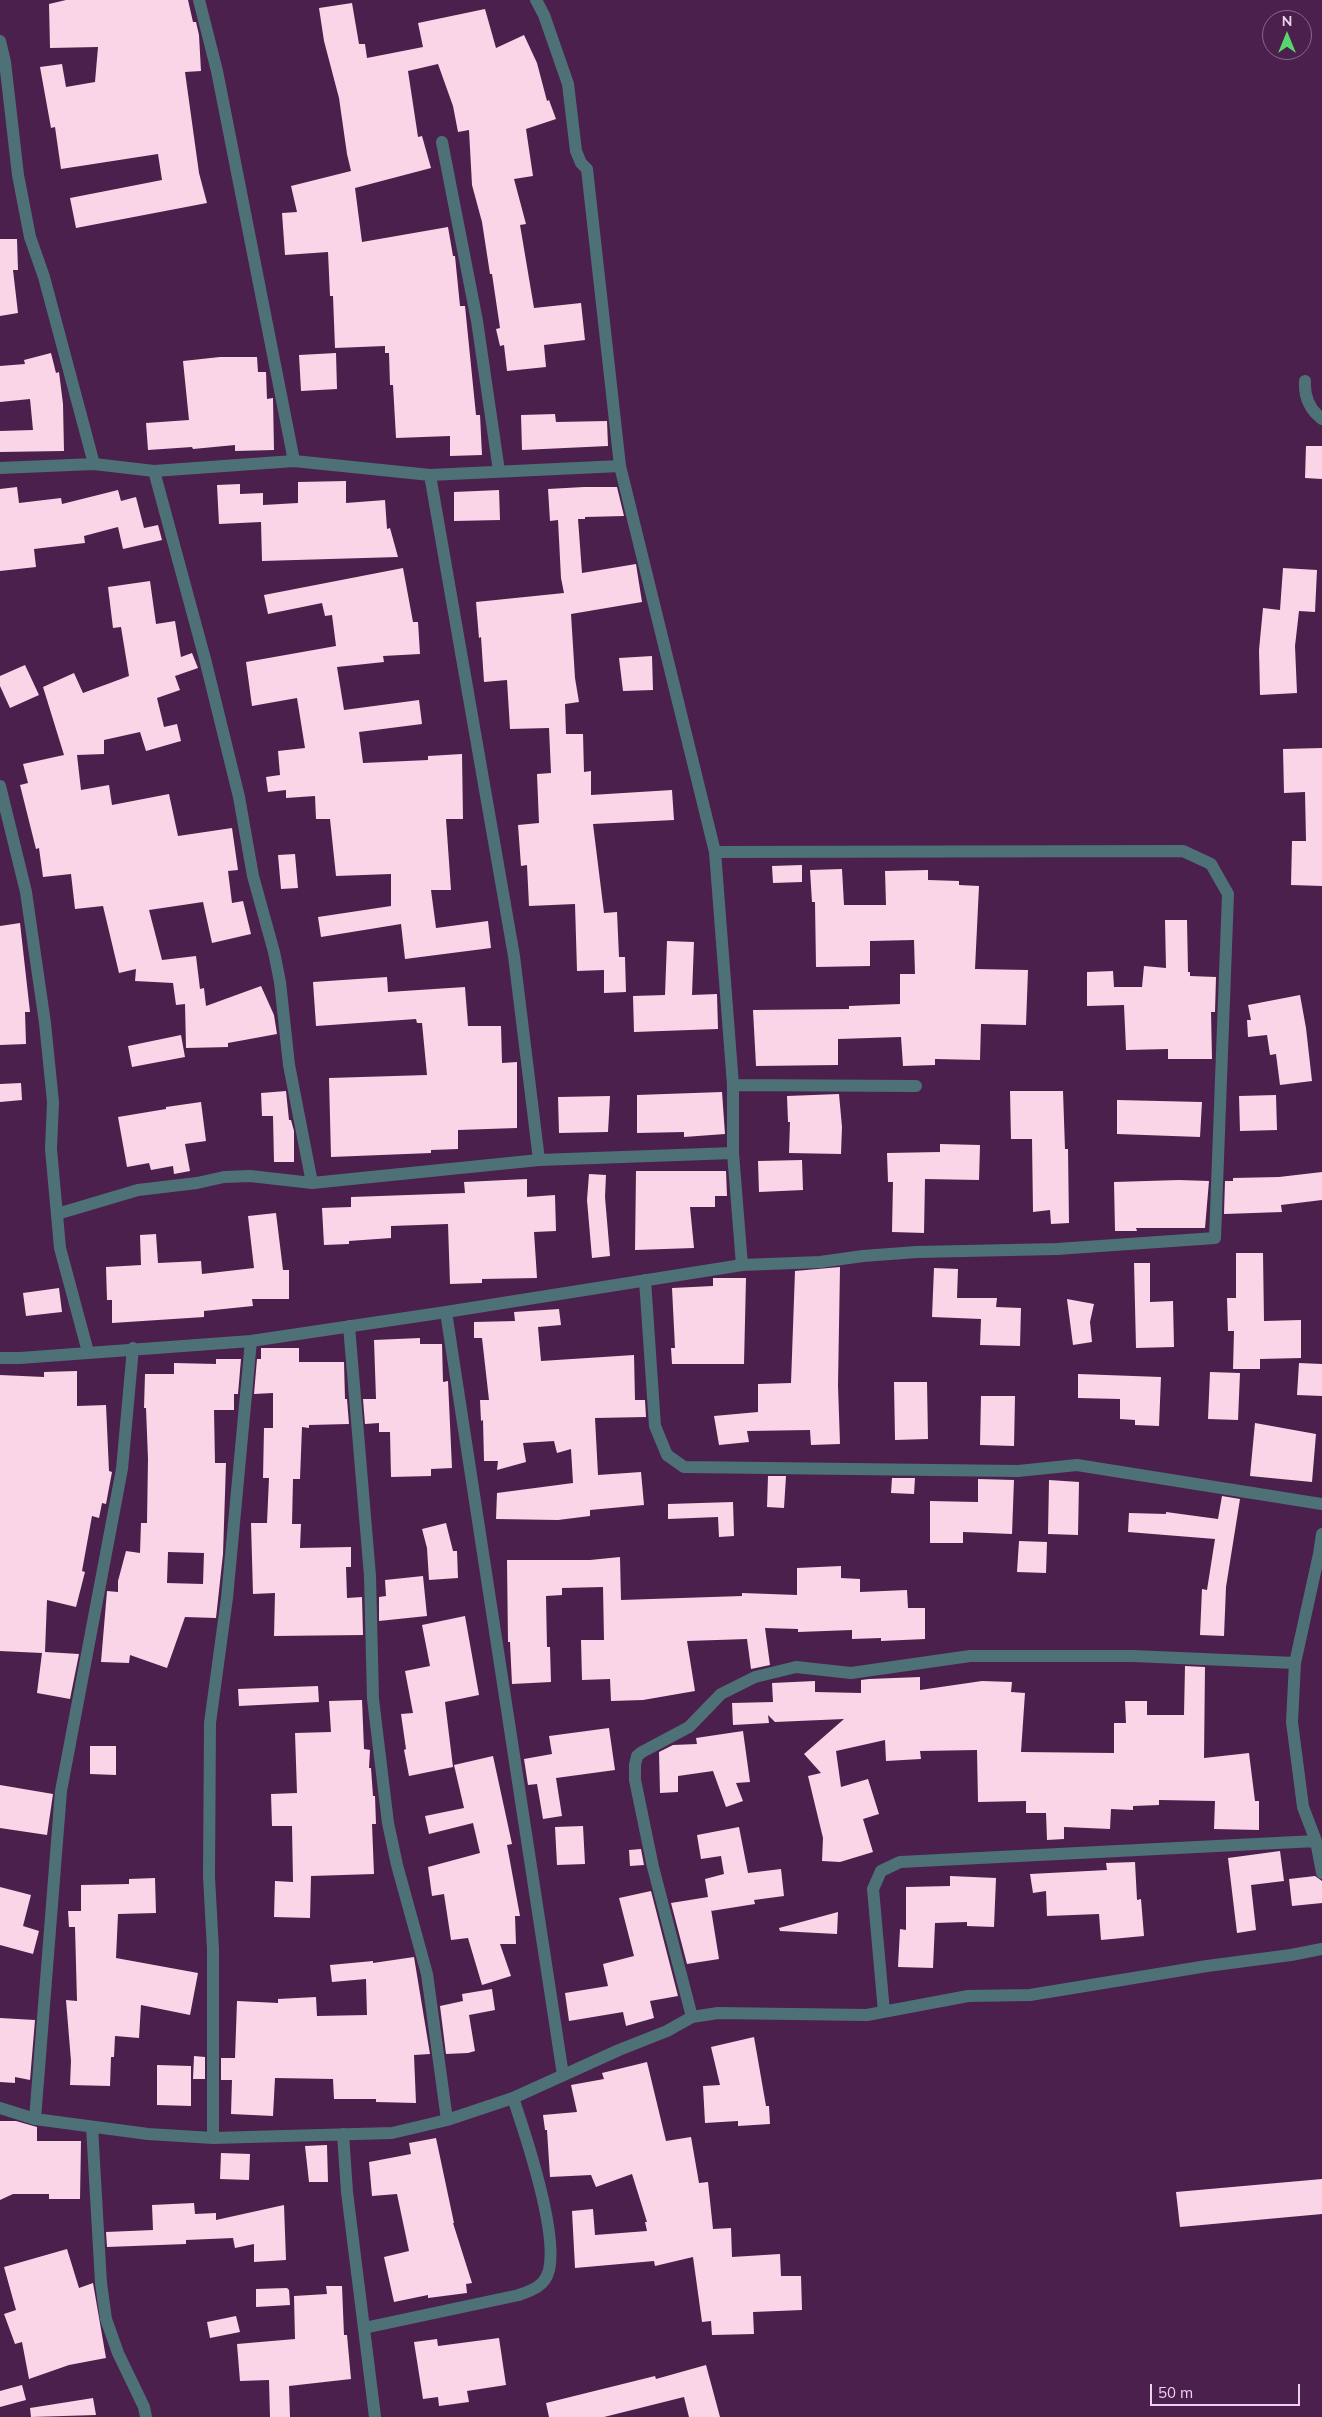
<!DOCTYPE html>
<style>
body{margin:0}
#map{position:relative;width:1322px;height:2417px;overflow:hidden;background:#4b204c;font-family:Mulish,sans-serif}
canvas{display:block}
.north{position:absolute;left:1262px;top:10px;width:50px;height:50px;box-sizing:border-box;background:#4b204c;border:1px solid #8c678c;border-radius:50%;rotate:0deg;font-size:14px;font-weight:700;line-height:20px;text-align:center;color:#edd2ed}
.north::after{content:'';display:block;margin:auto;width:18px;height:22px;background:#5ad56e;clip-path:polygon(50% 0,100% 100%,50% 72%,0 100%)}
.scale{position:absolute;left:1150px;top:2384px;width:150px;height:22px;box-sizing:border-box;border:2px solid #edd2ed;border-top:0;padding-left:6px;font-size:15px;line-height:18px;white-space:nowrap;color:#edd2ed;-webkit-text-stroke:4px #4b204c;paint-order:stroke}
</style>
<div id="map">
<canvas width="1322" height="2417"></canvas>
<div class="north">N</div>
<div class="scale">50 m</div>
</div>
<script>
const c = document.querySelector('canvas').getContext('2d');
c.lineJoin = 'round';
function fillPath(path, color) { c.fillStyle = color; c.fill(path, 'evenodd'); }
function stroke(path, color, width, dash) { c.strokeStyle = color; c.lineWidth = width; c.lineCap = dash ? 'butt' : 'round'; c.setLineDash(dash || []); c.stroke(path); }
fillPath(new Path2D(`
 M66 0H188L193 22H196L199 35 201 71 185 72 199 173 207 203 76 228 70 198 162 180 158 154 61 169 55 127 51 128 40 67 62 64 66 87 95 82 98 47 50 48 49 4Z
 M352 3 359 44H365L367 58 423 47 418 23 485 9 496 48 524 35 537 63 547 101 549 100 556 119 526 129 533 176 514 179 526 224 520 225 534 308 581 303 585 340 544 345 546 367 507 371 504 345 500 346 496 329 500 328 492 274H490L482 222 472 185 469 130 458 132 453 106 438 64 408 71 418 137 422 136 431 168 355 188 362 242 448 227 453 256H455L460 306H465L476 415H480L482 455 450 456V436L396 438 393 385H390L389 353H385V346L335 348 333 296H330L328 252 285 255 282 213 297 212 291 186 351 171 347 154 339 98 324 41 319 8Z
 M0 239H17L18 270H13L18 313 0 316Z
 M51 353 56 373 59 372 63 404 64 451 0 452V431L33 430 30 399 0 402V366L25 364 24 360Z
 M336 353 337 389 301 391 299 355Z
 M220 357H257L258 372H266L267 399 273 398 274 450 235 451V445L193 449 192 447 148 450 146 423 189 420 183 361Z
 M555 414 556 422 607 421 608 446 522 450 521 415Z
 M1306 446H1322V479L1305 478Z
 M346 481V503L385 500 387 529 390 528 398 557 262 561 261 522 219 524 217 485 240 484V494L263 493V505L298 503V482Z
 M17 487 19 503 61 498 62 504 118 490 121 501 136 497 144 528 158 525 162 540 123 549 118 527 84 536 85 543 34 549 36 567 0 571V489Z
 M584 487H617L624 516 585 517V519H578L582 573 636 564 642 602 571 614 575 678 579 702 565 704 566 734H583L584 772 591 771V795L672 790 674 820 593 824 604 913 617 912 619 957H625L626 992 604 993V970L577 971 575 904 529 906 527 865 521 866 518 825 539 823 537 774 551 773 549 728 510 729 507 680 484 682 481 637 479 638 476 602 564 593 561 578 558 520 550 521 548 489Z
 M499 490 500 520 454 521V492Z
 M403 568 413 622H418L420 654 383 656 384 662 337 667 344 710 419 700 422 724 359 732 363 763 428 760V756L462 754 463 819H446L451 890H431L436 928 488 921 491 948 405 959 401 924 321 937 318 917 391 906V874L336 876 330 819H316L315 796 286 798V790L268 792 266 777 280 775 278 751 305 748 297 698 252 706 246 662 336 646 332 615 325 616 322 603 268 614 264 595Z
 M1283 568 1317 570 1315 612 1299 611 1295 646 1297 693 1260 695 1259 650 1263 608 1280 610Z
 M150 581 156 624 175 621 181 657 192 653 198 668 175 676 180 690 157 698 164 727 177 724 181 741 146 751 140 732 104 740V754L77 755 81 790 109 785 112 805 169 794 178 836 232 828 238 870 228 871 232 903 243 901 251 934 212 943 203 902 149 910 162 960 196 956 200 989 204 988 206 1006 261 986 274 1015 277 1034 228 1043V1047L186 1048 185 1004 176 1005 173 983 135 981 136 969 119 973 103 906 75 909 71 874 43 877 39 848 36 849 20 785 28 783 23 764 64 755 43 687 74 673 83 693 129 676 121 627 113 628 108 587Z
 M652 656 653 690 623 691 619 658Z
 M25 665 39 695 10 708 0 686V676Z
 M1322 748V886L1291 885 1292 841H1306L1305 792 1284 793 1283 749Z
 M295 854 298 888 281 889 278 855Z
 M802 865V882L773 883 772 866Z
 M842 869 844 905H886L885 871 928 870V880L959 881V885L979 886 975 969 1028 970 1026 1025 981 1024 980 1060 935 1059V1065L903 1066 901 1037 838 1039V1065L756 1066 753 1010 849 1009V1006L900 1004V974H915L914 940 870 941V966L816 967 815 902H812L810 870Z
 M1165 920H1187L1188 972H1190V976L1216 977 1215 1012H1211L1212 1059H1168V1049L1126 1050 1124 1005 1087 1006V972L1113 971 1114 987H1142L1144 966 1166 968Z
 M20 923 30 1012H25L26 1044 0 1045V926Z
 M667 941 694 942 692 995 717 994 718 1029 634 1032 633 996 665 995Z
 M387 977 388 992 465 987 468 1026H501L502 1063 517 1062V1128L458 1130V1149L431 1150V1153L331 1157 329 1078 427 1075 422 1023H417L416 1019 316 1026 313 982Z
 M1300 995 1306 1028 1312 1081 1280 1085 1276 1054 1270 1055 1267 1035 1248 1037 1247 1020H1251L1248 1005Z
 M181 1035 185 1057 132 1067 128 1046Z
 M21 1083 22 1100 0 1102V1084Z
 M286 1091 289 1120H291L294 1131V1162H274L273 1116H262L261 1093Z
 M1010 1091H1063L1065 1149H1068L1069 1223 1051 1224 1050 1210 1033 1212 1032 1139H1011Z
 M722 1092 725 1134 684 1137V1132L637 1133V1095Z
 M839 1094 842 1127 841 1154 789 1153 790 1122H788L787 1096Z
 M1276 1095 1277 1130 1240 1131 1239 1096Z
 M610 1096 608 1132 559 1133 558 1097Z
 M1117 1100 1202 1102 1200 1137 1117 1134Z
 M201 1102 206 1141 185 1144 190 1171 174 1174 173 1166 151 1170 149 1163 127 1167 118 1117 166 1109V1107Z
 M940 1144 980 1145 979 1180 925 1179 924 1233 892 1232 893 1182H888L887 1153 940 1152Z
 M802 1160 803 1190 759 1192 758 1161Z
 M636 1171H726L727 1196H715V1207H690L694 1248 635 1250Z
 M1322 1172V1200L1281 1205 1282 1212 1224 1214 1225 1181H1233V1178L1279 1177Z
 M589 1174 606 1175 605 1197 610 1256 592 1258 587 1200Z
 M527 1179V1197L555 1195 556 1231 534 1232 537 1278 482 1279V1283L450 1284 448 1224 391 1226V1238L349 1241V1244L324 1245 322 1208 351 1207V1197L465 1193 464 1182Z
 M1179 1180 1209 1181 1205 1228H1136L1137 1231H1115L1114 1182Z
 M276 1213 283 1270H289V1299H252L253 1306 204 1311V1317L112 1323V1300H107L106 1267 141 1265 140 1235 156 1234 158 1263 201 1261 202 1274 254 1268 248 1216Z
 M1236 1253H1263L1264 1321 1301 1320V1358L1260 1359V1369H1233L1234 1331H1228L1227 1298H1236Z
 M1134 1263H1150V1302L1173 1301 1174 1347 1136 1348Z
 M840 1267 838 1385 840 1444 811 1445 810 1430 747 1431 749 1442 719 1445 714 1416 758 1412V1384L791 1383 795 1271Z
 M934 1268 958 1269 957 1298H997L996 1307 1021 1308 1020 1346 980 1345 981 1319 932 1317Z
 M713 1278H746L744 1364H672L671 1348H675L672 1288 713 1286Z
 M59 1288 62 1312 26 1316 23 1293Z
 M1067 1299 1094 1304 1090 1322 1092 1342 1073 1345Z
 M559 1309 561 1325 538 1327 541 1361 634 1355 635 1400H645L646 1417 595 1418 598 1475 641 1472 644 1505 590 1510V1516L558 1520 496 1519 497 1493 573 1483 571 1449 557 1453 554 1441 523 1443 526 1462 497 1470 498 1461H484L483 1420 481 1421 480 1400H489L482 1338H474V1322L515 1321 514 1312Z
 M420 1338V1344H442L443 1382 448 1381 452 1468 431 1469V1476L391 1477 390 1432H379V1423L365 1424 363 1399H376L374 1340Z
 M261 1348H299V1362H344L345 1399H347L349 1424 309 1425V1428L302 1427 300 1479H293L292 1524H301L300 1548 351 1547V1567H346L347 1598 362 1597 363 1635 274 1636 275 1593 253 1594 251 1523H267L269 1478H263L264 1428H273V1393L254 1394 257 1359H261Z
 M216 1359H241L238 1394H234V1410H214L215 1463H226L223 1554 216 1618 185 1617 167 1668 130 1655 129 1663 101 1662 107 1591 118 1592V1581L126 1551 140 1553 141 1523H147L148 1459 146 1408H144L145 1374H174V1363L216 1364ZM168 1552 204 1553 203 1584 167 1583Z
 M1299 1363 1322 1364V1396L1297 1395Z
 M77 1371V1406L106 1405 109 1471 112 1472 106 1504 102 1503 99 1518 92 1516 82 1571 85 1572 76 1607 47 1600 45 1652 79 1654 70 1699 37 1693 42 1653 0 1651V1375L44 1377V1372Z
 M1210 1372 1240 1373 1238 1420 1208 1419Z
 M1078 1374 1161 1377 1159 1426 1135 1425V1420L1120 1419V1399L1078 1398Z
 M894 1382H927L928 1439 895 1440Z
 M981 1396H1015L1014 1446 980 1445Z
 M1255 1423 1316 1434 1312 1482 1250 1476Z
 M768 1476H786L784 1508 767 1507Z
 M892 1478H915L914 1494 891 1493Z
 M978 1479 1014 1480 1012 1534 963 1532V1543H930V1501L978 1502Z
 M1049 1480 1079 1482 1078 1535 1048 1534Z
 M1222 1496 1240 1499 1226 1587 1224 1636 1200 1635 1202 1589 1207 1590 1215 1539 1128 1532 1129 1513 1166 1514V1512L1218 1519Z
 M733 1502 734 1536 719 1537 718 1517 668 1519V1504Z
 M446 1523 453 1551H457L458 1578 429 1580 427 1548 422 1529Z
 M1019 1541 1047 1542 1046 1573 1017 1572Z
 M620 1557 621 1600 742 1596V1593L797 1595V1568L841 1566V1578L860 1579V1592L907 1590 908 1608H925V1639L881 1641V1638L852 1639V1630L798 1632V1629L765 1628 770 1665 751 1669 747 1639 687 1641 695 1691 643 1700 611 1701 610 1679 582 1680 581 1640H604L603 1587 562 1588V1595L546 1596 547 1647H550L551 1682 512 1684 510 1642H508L507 1560H590Z
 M423 1576 427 1616 379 1621V1597L386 1596 385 1580Z
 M465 1616 479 1695 445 1702 453 1767 409 1776 404 1750 406 1749 401 1714 413 1713 405 1671 430 1666 422 1625Z
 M1185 1666 1205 1667 1204 1758 1249 1753 1255 1801H1259V1830L1214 1829 1215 1801 1159 1800V1805L1133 1806V1810L1111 1809 1110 1829 1064 1827V1839L1047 1840 1046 1813H1026V1801L978 1802 977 1750 920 1751 921 1759 886 1761 885 1740 836 1751 841 1787 868 1779 879 1814 863 1819 873 1852 840 1862 822 1861 823 1838 808 1776 821 1773 804 1754 844 1719 775 1722 768 1715 769 1723 733 1725 732 1703 773 1702 772 1683 815 1681V1692L861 1693V1680L869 1679 920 1677V1690L982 1681 1012 1682 1011 1692 1025 1693 1021 1752 1114 1753V1723H1126L1125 1701H1147V1715H1184Z
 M318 1686 319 1702 239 1706 238 1689Z
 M362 1700 364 1749 370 1750 369 1768H371L373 1796H375L376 1824H372L374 1874 311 1876 310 1918 274 1917 275 1881 293 1882 292 1826H272L271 1794 297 1793 295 1733 331 1732 329 1701Z
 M609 1728 615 1770 556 1778 562 1816 543 1819 537 1784 528 1785 524 1759 552 1754 549 1736Z
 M743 1731 750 1782 736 1783 743 1801 726 1807 713 1771 678 1776V1792L660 1793 659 1752 673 1745 697 1744 696 1738Z
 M90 1746H116V1775L90 1774Z
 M493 1756 512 1844 507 1845 520 1916H515L516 1944H500L511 1976 482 1985 468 1938 451 1940 444 1894 432 1896 428 1867 480 1853 473 1823 429 1834 425 1816 464 1808 454 1765Z
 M0 1785 53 1794 47 1835 0 1828Z
 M583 1826 585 1864 557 1865 555 1827Z
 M739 1827 748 1873 781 1869 784 1896 754 1900 755 1904 711 1911V1909L719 1959 687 1964 671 1903 708 1897 705 1879 724 1874 721 1856 701 1859 697 1835Z
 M641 1849 644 1865 630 1866 629 1850Z
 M1280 1851 1284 1881 1251 1885 1256 1930 1237 1933 1228 1858Z
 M1135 1862 1137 1900 1141 1899 1144 1936 1101 1940 1099 1914 1047 1916 1046 1891 1033 1893 1030 1874 1107 1870 1106 1863Z
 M950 1876 996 1878 994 1927 967 1926V1922L935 1923 933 1968 898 1967 900 1929 906 1930V1887L950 1886Z
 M1315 1876 1322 1881V1903L1292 1906 1289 1879Z
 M155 1878 156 1913 118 1914 116 1958 198 1973 190 2015 141 2005 139 2038 115 2036 114 2057H111L110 2086 70 2085 71 2061 66 2000 77 2001 75 1927H69L68 1911H81V1885L129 1884V1879Z
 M0 1887 31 1895 23 1926 39 1931 33 1954 0 1945Z
 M651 1891 678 1996 650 2001 654 2018 626 2026 623 2012 569 2021 565 1993 608 1986 603 1964 634 1956 619 1898Z
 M838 1912 837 1934 780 1931 779 1928Z
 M414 1957 430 2054 414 2055 416 2103 376 2102V2099H334L333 2079 275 2078 273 2116 231 2114 232 2080H221V2058H235L237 2001 278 2003V1999L316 1997 317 2016 367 2015 366 1979 332 1982 330 1965 373 1961V1963Z
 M492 1989 495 2010 469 2015 475 2051 468 2053 446 2054 440 2006 463 2001 462 1994Z
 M0 2018 35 2020 30 2080 15 2077V2083L0 2082Z
 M754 2037 766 2106H769L770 2124 738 2126V2121L705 2123 703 2086 720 2085 711 2047Z
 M194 2056 205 2057V2079H193Z
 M647 2062 666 2141 691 2137 699 2183 708 2182 713 2229 731 2228 732 2257 780 2254 781 2276H801L802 2310 753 2312 754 2334 712 2335 711 2321 702 2322 693 2257 655 2266 654 2261 575 2268 572 2211 593 2209 595 2235 647 2231 645 2222H647L632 2174 596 2187 591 2175 550 2177 547 2130H545L543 2115 577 2112 571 2085 604 2079 602 2073Z
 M157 2065 191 2066V2106L157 2105Z
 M0 2121H16L37 2127V2141H81L80 2199H49V2194H13L0 2200Z
 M436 2138 454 2223H453L472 2283 466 2284 467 2293 428 2298V2295L394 2302 384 2257 409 2251 397 2194 372 2196 369 2162 411 2154 409 2143Z
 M327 2145 328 2182H309L305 2146Z
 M221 2153 250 2154 249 2180 220 2179Z
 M1322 2179V2214L1180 2227 1176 2192Z
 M194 2203 195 2214 216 2213V2220L284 2205 286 2260 254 2262V2244L235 2248 233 2238 186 2240V2244L107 2247 106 2232 153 2230 152 2205Z
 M67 2249 79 2288 93 2283 106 2358 69 2365 29 2379 22 2342 15 2344 4 2314 16 2310 4 2267Z
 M326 2286H342L344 2335H347L351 2379 289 2386 290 2417H270L269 2380 240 2381 237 2344 295 2339 294 2296 327 2294Z
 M287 2288 289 2290 290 2305 256 2307V2289Z
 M236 2316 240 2332 210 2338 207 2322Z
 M499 2338 506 2385 467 2391 469 2402 439 2406 438 2397 423 2399 414 2342 437 2339 438 2346Z
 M706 2365 720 2417H689L684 2397 604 2417H549L546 2403 655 2376 656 2379Z
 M22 2385 26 2400 0 2407V2391Z
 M93 2398 96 2415 31 2417 30 2408Z`), '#f9d5e7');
stroke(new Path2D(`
 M199 0 217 71 294 461
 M536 0 544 15 568 84 576 151 581 163 587 169 620 466 715 852 733 1085V1153L742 1265
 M0 41 5 62 18 175 30 237 44 277 94 464 154 471 205 659 239 797 253 876 274 952 280 982 289 1065 312 1183
 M442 142 477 321 499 471
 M1305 381C1304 397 1309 409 1322 419
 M0 468 94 464
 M154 471 294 461 430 475 620 466
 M430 475 514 956 539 1160
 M0 786 26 892 45 1023 53 1102 51 1149 60 1248 88 1352
 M733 1085 916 1086
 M57 1214 138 1190 197 1183 224 1177 250 1176 312 1183 539 1160 733 1153
 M645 1280 655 1426 667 1455 684 1467 1018 1471 1077 1465 1322 1504
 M446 1312 563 2075
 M349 1326 370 1576 373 1699 388 1823 397 1865 427 1974 447 2120
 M251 1341 446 1312 742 1265 820 1262 863 1256 917 1252 1057 1249 1215 1238 1228 894 1211 864 1183 851 715 852
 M0 1358H20L251 1341 227 1598 210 1723 209 1877 213 1950V2138
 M1322 1534 1319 1554 1295 1663 1292 1722 1303 1807 1316 1841 1322 1873
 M884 2012 873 1889 881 1871 900 1862 1316 1841
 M692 2017 653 1867 635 1780V1765L637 1756 642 1752 689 1727 721 1694 755 1677 796 1667 851 1673 970 1656H1133L1295 1663
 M0 2108 35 2119 148 2134 213 2138 392 2133 447 2120 513 2098 619 2050 667 2031 692 2017 718 2013 867 2015 968 1996 1030 1995 1207 1966 1291 1955 1322 1949
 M35 2119 61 1791 122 1469 133 1348
 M92 2127 101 2283 106 2319 118 2353 144 2407 146 2417
 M343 2134 347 2192 375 2417
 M364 2328 519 2295C533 2290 545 2286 549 2270 558 2232 526 2136 513 2098`), '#4d7176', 12);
</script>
